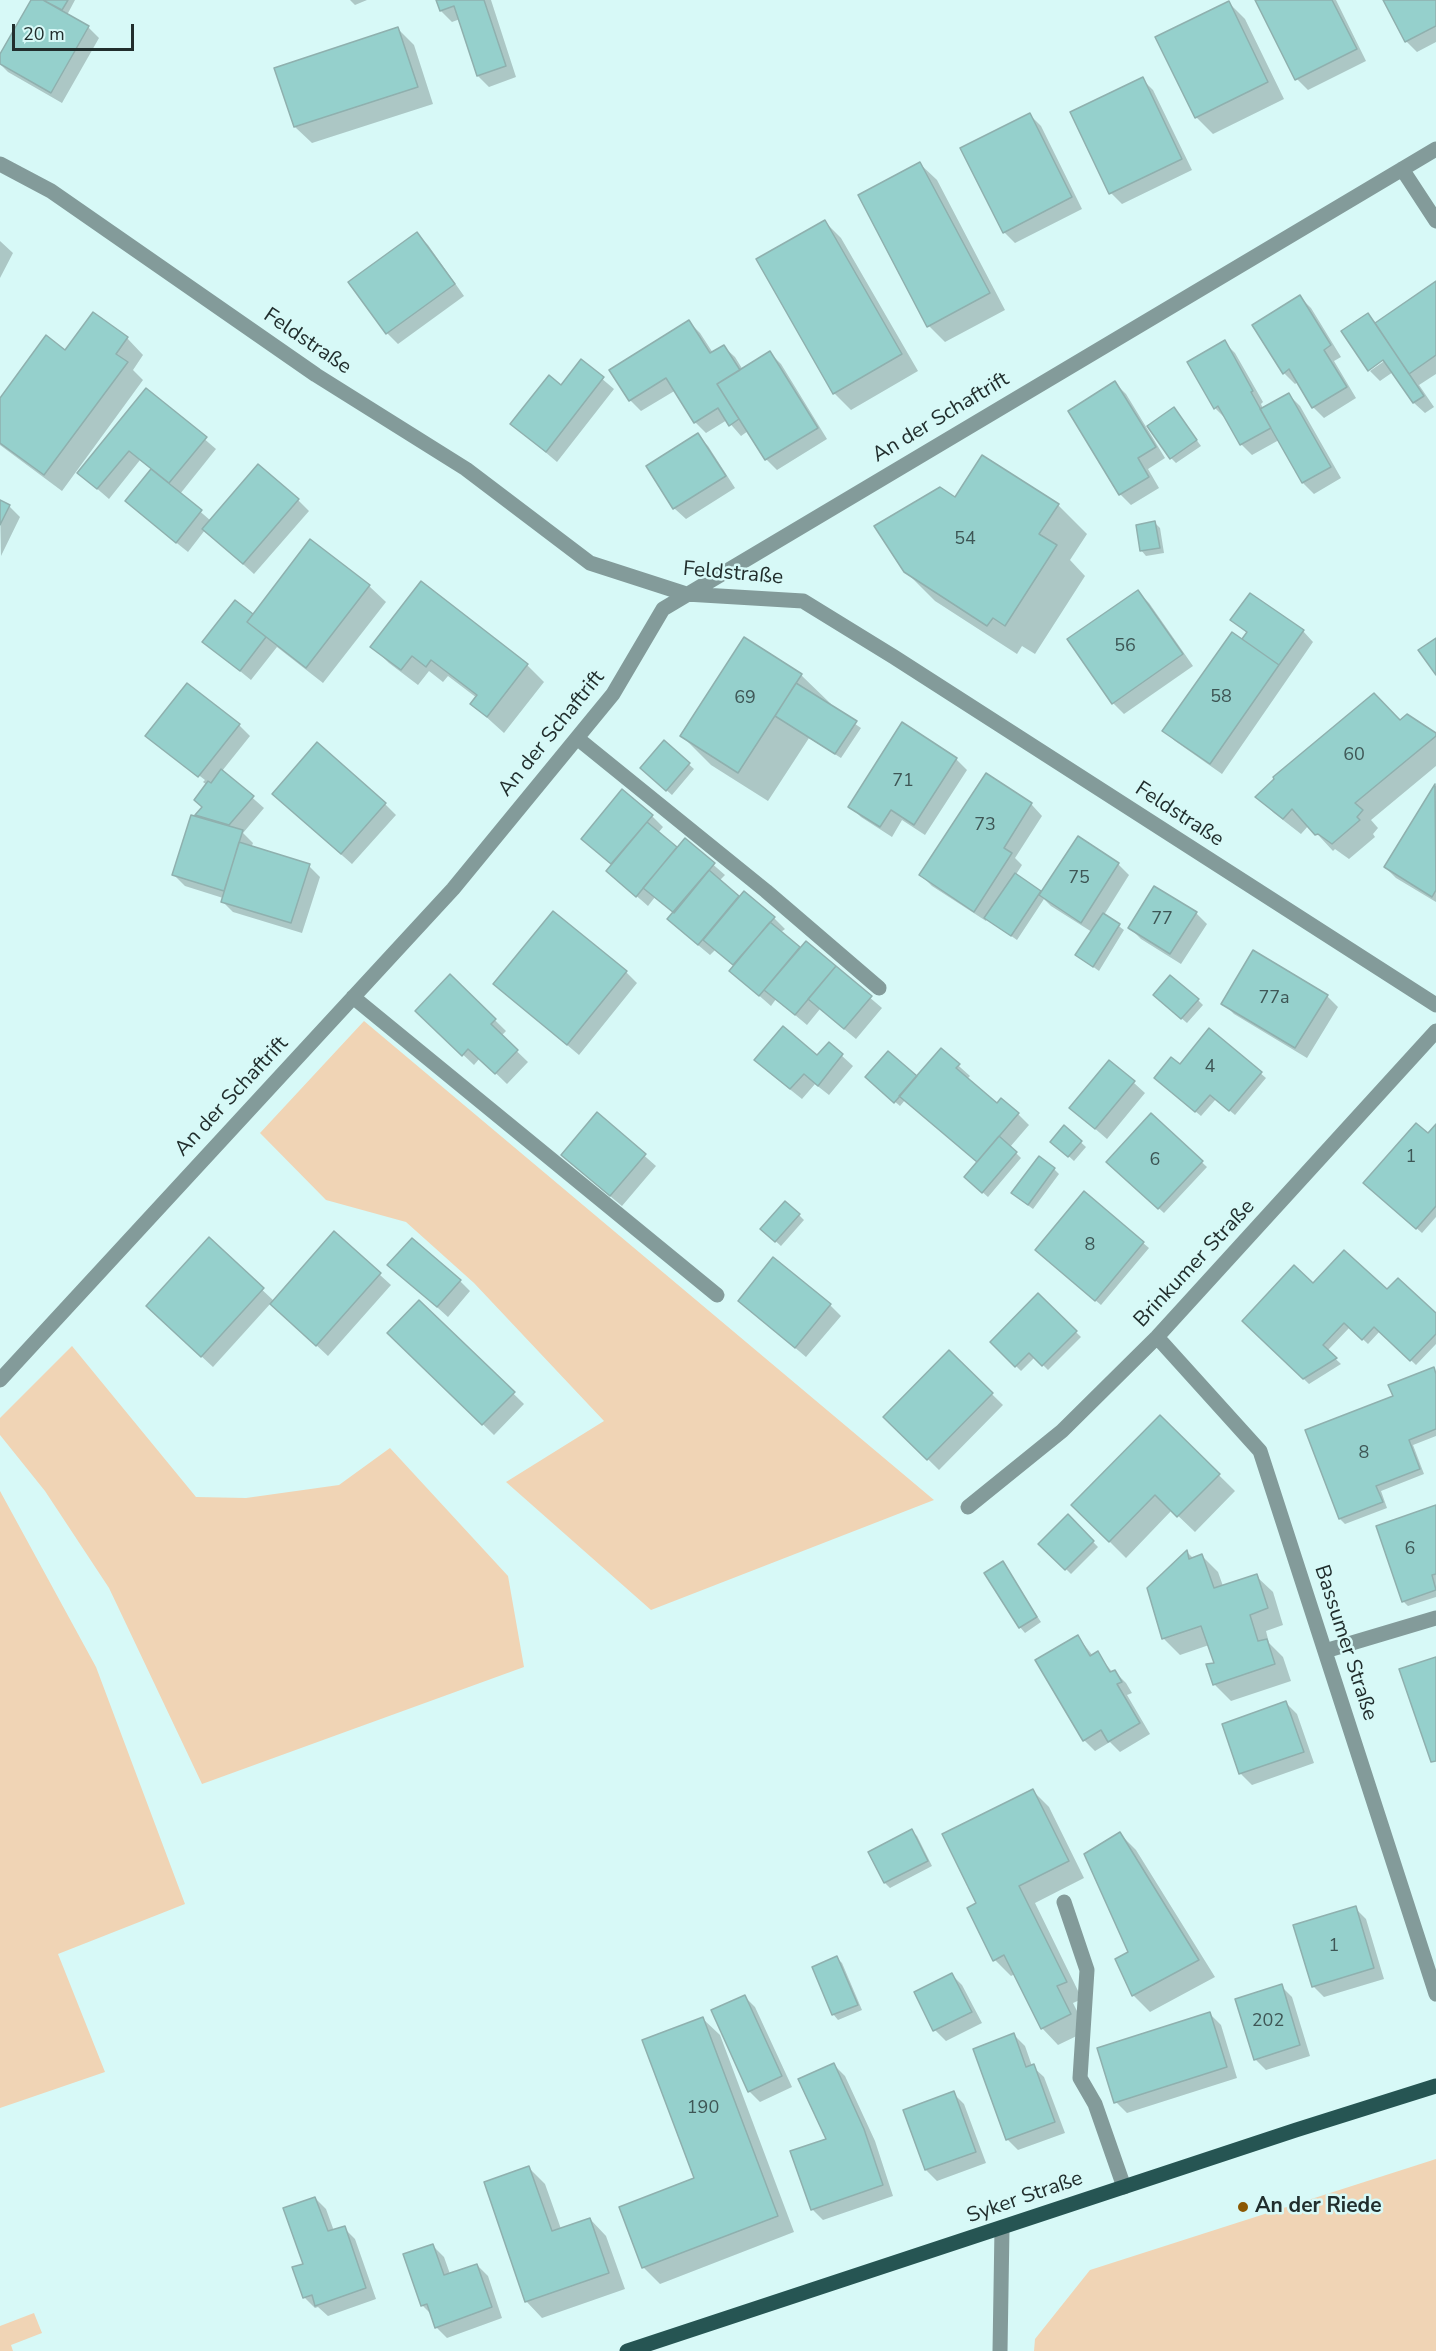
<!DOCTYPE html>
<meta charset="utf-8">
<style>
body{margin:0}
#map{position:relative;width:1436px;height:2351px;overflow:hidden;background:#d7f9f7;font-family:"Nunito Sans",sans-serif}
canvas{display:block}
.scale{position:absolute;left:12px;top:24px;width:122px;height:27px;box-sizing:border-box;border:3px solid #212e2d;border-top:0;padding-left:8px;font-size:18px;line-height:21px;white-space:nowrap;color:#212e2d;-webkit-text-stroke:4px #d7f9f7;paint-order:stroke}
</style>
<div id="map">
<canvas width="1436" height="2351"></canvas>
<div class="scale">20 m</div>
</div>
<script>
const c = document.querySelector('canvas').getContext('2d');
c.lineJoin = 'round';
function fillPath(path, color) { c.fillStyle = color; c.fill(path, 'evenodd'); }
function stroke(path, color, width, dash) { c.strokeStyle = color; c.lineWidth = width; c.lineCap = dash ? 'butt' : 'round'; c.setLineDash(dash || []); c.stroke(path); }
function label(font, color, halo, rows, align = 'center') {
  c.font = font + ' "Nunito Sans",sans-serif'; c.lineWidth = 5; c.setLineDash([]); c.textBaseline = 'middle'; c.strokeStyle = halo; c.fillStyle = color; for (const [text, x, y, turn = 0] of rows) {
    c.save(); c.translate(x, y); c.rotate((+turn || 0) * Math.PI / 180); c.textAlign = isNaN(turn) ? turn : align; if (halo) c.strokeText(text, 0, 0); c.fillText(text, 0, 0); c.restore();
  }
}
fillPath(new Path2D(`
 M364 1021 934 1500 651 1610 506 1482 604 1421 474 1283 406 1222 326 1200 260 1133Z
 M72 1346 196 1497 246 1498 339 1485 390 1448 508 1576 524 1667 202 1784 109 1588 45 1491 0 1435V1418Z
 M0 1491 96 1667 185 1904 58 1954 105 2072 0 2108Z
 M1436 2159V2351H1034L1035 2339 1090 2270Z
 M34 2313 42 2333 11 2345 13 2351H0V2326Z`), '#f0d4b5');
fillPath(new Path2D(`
 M33 0H75L67 15 88 27 99 38 62 103 8 72 0 64V57Z
 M350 0H367L355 5Z
 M438 0H491L516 77 489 87 478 76 460 19 452 22 441 11Z
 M1257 0H1336L1366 61 1308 90 1297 79Z
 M1384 0H1436V42L1417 52 1406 41Z
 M1228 2 1245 19 1284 99 1213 134 1196 117Z
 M398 29 414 45 433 104 312 143 295 127Z
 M1142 79 1153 90 1192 170 1122 204 1111 193 1072 113Z
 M1030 115 1041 126 1082 209 1015 243 1004 232Z
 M920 164 937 180 1005 310 945 342 929 326Z
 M825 222 841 238 918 371 851 410 834 393Z
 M417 234 428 245 464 296 398 344 387 333Z
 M0 241 13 253 0 278Z
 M1436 283V374L1419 385 1434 407 1425 413 1414 403 1393 372 1380 381 1370 371 1390 357 1368 315 1377 324Z
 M1300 297 1311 308 1341 357 1334 361 1356 398 1324 418 1313 407 1298 382 1295 384 1284 373Z
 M689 322 700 333 713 353 724 347 735 357 743 370 770 353 781 364 827 439 777 470 766 459 748 431 741 436 727 420 706 433 695 422 676 390 641 411 630 400 612 371Z
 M127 338 143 355 133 370 143 380 62 491 0 445V400L65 352Z
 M1224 342 1235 353 1263 402 1261 404 1263 409 1289 395 1300 406 1341 478 1314 494 1303 483 1279 440 1252 455 1241 444 1226 419 1215 408Z
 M581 361 614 389 557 462 512 424 561 387Z
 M1115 383 1126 394 1165 458 1148 469 1159 488 1131 505 1120 494Z
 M147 390 216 449 180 494 211 521 298 500 309 511 254 574 205 530 188 552 138 512 127 501 152 470 140 460 109 499 79 473Z
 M1174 409 1201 446 1176 463 1171 458Z
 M697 435 708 446 735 488 686 519 675 509 648 467Z
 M0 502 9 506 20 517 1 556Z
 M1058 505 1087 534 1070 560 1085 576 1035 654 1022 646 1017 654 935 601 905 571Z
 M1155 523 1160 528 1164 553 1146 556 1141 550Z
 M311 541 369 586 386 602 323 683 277 647 251 680 204 642 235 602 253 616Z
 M421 583 527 665 544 682 504 733 472 704 477 698 448 676 443 682 429 671 418 685 389 663 372 647Z
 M1138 592 1149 603 1193 666 1124 714 1113 703Z
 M1232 620 1303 631 1313 642 1222 774 1175 741 1164 731 1248 634Z
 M801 675 831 704 829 706 861 728 841 758 809 738 768 801 711 765 682 736Z
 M1401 722 1436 735V766L1371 820 1378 828 1373 834 1375 837 1349 859 1335 849 1333 851 1309 825 1301 834 1274 813 1257 797Z
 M239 725 250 736 222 771 264 808 243 833 253 843 251 848 309 866 320 877 302 933 233 912 222 901 223 898 185 886 174 875 193 816H196L203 808 207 785 203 782 205 780 157 743V745L147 736Z
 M664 742 694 769 672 795 647 773Z
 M956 759 967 770 925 835 902 820 892 837 861 817 850 806Z
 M986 775 1032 805 1042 816 1015 858 1022 865 1015 876 1042 893 1078 838 1118 864 1129 875 1104 915 1124 930 1099 971 1077 955 1092 932 1051 906 1044 899 1017 940 987 919 986 921 932 886 921 875Z
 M1435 786H1436V902L1396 878 1385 867Z
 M385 804 396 815 352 864 285 805Z
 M652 816 663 827 658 833 678 849 685 840 725 875 719 881 740 898 774 918 785 929 781 932 801 949 806 943 882 1008 856 1039 820 1009 807 1025 776 999 771 1006 731 971 734 966 715 950 710 955 680 930 675 914 655 897 648 906 608 871 613 865 594 849Z
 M1196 913 1207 924 1181 964 1141 939 1130 928Z
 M626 972 637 983 579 1055 495 984Z
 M450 976 506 1031 501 1036 528 1062 507 1084 480 1058 474 1065 417 1011Z
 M1327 996 1338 1007 1307 1058 1234 1014 1223 1003Z
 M1160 1000H1198L1203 1005 1187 1023Z
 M1210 1030 1266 1078 1235 1115 1216 1099 1201 1116 1161 1083 1180 1066Z
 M829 1044 853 1066 829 1095 815 1084 802 1099 767 1071 817 1057Z
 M941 1050 970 1076 967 1079 997 1105 1018 1114 1029 1125 1010 1147 1021 1158 988 1197 971 1182 978 1163 905 1100 900 1106 872 1082 917 1078Z
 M1134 1083 1145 1093 1107 1139 1071 1108Z
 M597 1114 656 1166 622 1206 574 1166Z
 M1151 1115 1207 1167 1164 1213 1108 1162Z
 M1436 1126V1217L1422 1233 1371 1188Z
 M1064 1127 1086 1147 1074 1161 1052 1141Z
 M1054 1169 1059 1174 1033 1209 1018 1198Z
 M1084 1193 1149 1248 1101 1305 1042 1255Z
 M799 1215 804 1220 781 1246 762 1229Z
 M334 1233 391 1285 328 1356 271 1303 213 1367 159 1317 209 1240 274 1301Z
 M390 1265 460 1281 470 1291 448 1317Z
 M1314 1285 1387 1292 1436 1315V1344L1416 1365 1380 1331 1368 1344 1350 1327 1327 1351 1341 1364 1309 1384 1244 1321Z
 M1038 1295 1081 1337 1048 1370 1035 1357 1021 1371 992 1342Z
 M740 1301 830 1305 841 1316 806 1357Z
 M419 1302 524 1404 494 1435 389 1333Z
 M949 1352 1003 1405 939 1470 885 1417Z
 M1433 1369 1436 1372V1436L1413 1445 1424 1474 1381 1491 1387 1508 1345 1524 1340 1519 1307 1431 1395 1397Z
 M1160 1417 1235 1491 1195 1532 1172 1510 1126 1558 1073 1505Z
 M1436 1507V1597L1408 1606 1403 1601Z
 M1068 1516 1098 1547 1071 1574 1041 1544Z
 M1187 1552 1194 1559 1202 1556 1218 1572 1223 1586 1256 1576 1273 1592 1283 1625 1266 1631 1269 1643 1283 1657 1291 1681 1231 1701 1214 1684 1216 1664 1209 1645 1180 1655 1164 1639 1149 1588Z
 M1002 1563 1041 1622 1025 1633 1020 1627Z
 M1078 1637 1093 1656 1097 1653 1113 1673 1115 1672 1126 1683 1132 1693 1127 1695 1150 1734 1120 1752 1110 1742 1095 1751 1084 1740Z
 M1286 1703 1297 1714 1314 1763 1252 1785 1241 1774 1223 1725Z
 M1033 1791 1049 1807 1084 1878 1035 1903 1082 1999 1073 2003 1087 2031 1058 2045 1042 2028 1015 1974 1011 1976 995 1960Z
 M912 1831 917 1836 932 1866 890 1888 885 1883 870 1852Z
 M1120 1834 1136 1850 1215 1977 1150 2012 1134 1996 1117 1960 1130 1953Z
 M1355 1908 1366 1919 1384 1979 1324 1997 1313 1986Z
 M837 1958 842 1963 862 2010 838 2020 833 2014Z
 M951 1974 962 1985 982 2023 946 2041 935 2030Z
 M1281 1986 1292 1997 1310 2056 1266 2070 1255 2059Z
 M744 1996 755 2007 792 2087 760 2102 749 2091Z
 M1210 2014 1221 2025 1237 2078 1127 2113 1116 2102Z
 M703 2019 720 2035 794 2232 660 2284 643 2267 696 2179Z
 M1014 2035 1025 2046 1032 2066 1044 2077 1065 2133 1018 2150 1007 2139Z
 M834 2065 845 2076 875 2141 893 2196 823 2220 812 2209 828 2140Z
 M953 2093 964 2104 986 2163 937 2181 926 2170Z
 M529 2168 545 2184 561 2229 590 2219 606 2236 625 2289 542 2318 526 2301Z
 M315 2198 326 2209 334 2231 344 2228 355 2239 376 2299 328 2316 318 2307 315 2308 304 2297Z
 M433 2246 444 2257 450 2274 477 2265 488 2276 502 2318 447 2338 436 2327 432 2315 422 2305Z`), '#0003');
const building = new Path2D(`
 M31 0H43L89 26 51 93 0 64V54Z
 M43 0H68L62 10Z
 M436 0H484L506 66 477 76 454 6 440 11Z
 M1255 0H1332L1357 49 1295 80Z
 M1383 0H1436V26L1405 42Z
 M1229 1 1268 82 1195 118 1155 37Z
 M398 27 418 87 294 127 274 68Z
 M1143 77 1182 159 1109 194 1070 112Z
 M1030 113 1072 197 1003 233 960 148Z
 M920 162 990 293 927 327 858 195Z
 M825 220 902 354 833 394 756 259Z
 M417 232 455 284 386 334 348 282Z
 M1436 281V355L1409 374 1375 323Z
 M1300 295 1331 345 1324 350 1347 387 1312 408 1289 369 1283 374 1252 325Z
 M93 312 128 337 116 354 128 362 44 475 0 443V398L46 335 65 350Z
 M1368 313 1424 396 1413 403 1383 360 1368 371 1341 331Z
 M689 320 710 353 724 345 740 370 717 384 739 419 729 426 718 408 694 423 666 378 629 401 609 370Z
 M1225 340 1253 391 1251 392 1271 428 1240 445 1218 406 1214 409 1187 362Z
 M770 351 818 428 765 460 717 384Z
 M581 359 604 377 546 452 510 424 549 375 561 385Z
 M1115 381 1156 447 1138 458 1149 477 1119 495 1068 411Z
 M146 388 207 437 169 483 129 451 97 489 77 473Z
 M1289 393 1331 467 1302 483 1260 409Z
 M1174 407 1197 440 1170 459 1147 426Z
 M698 433 726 476 673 509 646 466Z
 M982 455 1059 504 1039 534 1057 545 1005 626 993 618 987 626 904 572 874 526 940 487 955 497Z
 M258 464 299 499 243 564 202 529Z
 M151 469 202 510 176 543 125 501Z
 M0 500 10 505 0 525Z
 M1155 521 1160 548 1140 551 1136 525Z
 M310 539 370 585 306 668 247 622Z
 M421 581 528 664 487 717 470 704 477 695 431 660 426 667 412 656 401 670 370 647Z
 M1138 590 1183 654 1112 704 1067 639Z
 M1250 593 1304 630 1279 665 1242 639 1247 632 1230 620Z
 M235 600 253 614 247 622 266 637 240 671 202 642Z
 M1232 632 1279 665 1210 764 1162 731Z
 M744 637 802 674 738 773 680 736Z
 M1436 638V675L1418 650Z
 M187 683 240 724 198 777 145 736Z
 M796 683 857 721 835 754 775 716Z
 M1374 693 1400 720 1407 714 1436 733V736L1355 803 1363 810 1357 817 1360 820 1332 844 1318 834 1315 835 1292 809 1283 819 1255 797 1274 779 1273 777Z
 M902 722 957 758 914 825 891 810 880 827 848 807Z
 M664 740 690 763 666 791 640 768Z
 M317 742 386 803 341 854 272 794Z
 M221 769 254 796 229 825 195 815 202 807 194 800 208 781 211 783Z
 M986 773 1032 803 1004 848 1012 853 974 912 919 875Z
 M1435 784 1436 890 1432 897 1384 867Z
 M622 789 653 815 611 864 581 839Z
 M191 815 243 830 224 891 172 875Z
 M647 822 677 847 636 897 606 871Z
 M1078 836 1119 863 1081 923 1039 895Z
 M685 838 715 863 674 913 643 888Z
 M239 842 310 864 291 923 221 902Z
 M709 870 739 896 698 945 667 919Z
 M1015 873 1041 891 1011 936 984 918Z
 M1154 886 1197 912 1170 954 1128 928Z
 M744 891 775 917 733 965 703 940Z
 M553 911 627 971 567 1045 493 984Z
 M1103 913 1120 924 1093 967 1075 955Z
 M770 922 800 947 759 996 729 971Z
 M806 941 836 966 795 1015 764 990Z
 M1253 950 1328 995 1295 1048 1221 1004Z
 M836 966 872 996 844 1029 808 999Z
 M450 974 496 1019 491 1024 518 1050 495 1074 468 1049 462 1056 415 1011Z
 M1170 975 1199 999 1181 1019 1153 995Z
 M783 1026 817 1055 829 1042 843 1054 818 1086 804 1074 790 1089 754 1060Z
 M1209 1028 1262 1072 1229 1111 1210 1095 1195 1112 1154 1078 1171 1057 1180 1064Z
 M941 1048 960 1064 956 1068 997 1103 1001 1098 1019 1113 977 1162 899 1096Z
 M888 1051 917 1076 894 1103 865 1077Z
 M1109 1060 1135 1081 1095 1129 1069 1108Z
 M597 1112 646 1154 610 1196 561 1155Z
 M1151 1113 1203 1161 1158 1209 1106 1162Z
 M1416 1123 1428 1133 1436 1124V1206L1416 1229 1363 1183Z
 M1064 1125 1082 1141 1068 1157 1050 1142Z
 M999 1136 1017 1152 982 1193 964 1177Z
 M1039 1156 1055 1168 1028 1205 1011 1193Z
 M1084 1191 1144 1242 1095 1301 1035 1250Z
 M785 1201 800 1214 775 1242 760 1229Z
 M334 1231 381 1273 316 1346 270 1304Z
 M209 1237 264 1288 201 1357 146 1306Z
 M412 1238 461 1280 437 1307 387 1265Z
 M1344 1250 1387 1289 1398 1278 1436 1313V1334L1410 1361 1374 1327 1362 1340 1344 1323 1323 1345 1337 1358 1303 1379 1242 1321 1294 1265 1313 1283Z
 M773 1257 831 1304 795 1348 738 1301Z
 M1038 1293 1077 1331 1042 1366 1029 1353 1015 1367 990 1342Z
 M419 1300 515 1392 482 1425 387 1333Z
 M949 1350 993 1393 927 1460 883 1417Z
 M1434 1367 1436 1374V1429L1409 1440 1420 1469 1376 1486 1383 1502 1339 1519 1305 1430 1393 1396 1388 1385Z
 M1160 1415 1220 1474 1177 1517 1155 1495 1109 1542 1071 1505Z
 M1436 1505V1574L1432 1575 1436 1590 1402 1602 1376 1526Z
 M1068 1514 1094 1541 1065 1570 1038 1544Z
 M1187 1550 1189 1559 1202 1554 1214 1588 1257 1574 1268 1608 1250 1615 1258 1641 1267 1639 1275 1664 1213 1685 1206 1664 1214 1663 1201 1626 1162 1639 1147 1588Z
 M1003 1561 1037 1617 1019 1628 984 1573Z
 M1078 1635 1090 1656 1098 1651 1110 1672 1115 1670 1122 1682 1117 1684 1140 1723 1108 1742 1101 1730 1083 1741 1035 1660Z
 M1436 1657V1761L1431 1762 1399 1669Z
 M1286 1701 1304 1752 1239 1774 1222 1724Z
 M1033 1789 1069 1861 1019 1886 1067 1982 1057 1986 1071 2014 1041 2029 1004 1955 993 1961 967 1908 976 1903 942 1834Z
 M912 1829 928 1861 884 1883 868 1852Z
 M1120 1832 1199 1960 1132 1996 1115 1959 1128 1952 1084 1854Z
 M1356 1906 1374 1968 1312 1987 1293 1925Z
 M837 1956 858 2005 832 2015 812 1967Z
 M952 1973 972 2012 933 2031 914 1992Z
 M1282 1984 1300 2045 1254 2060 1235 1999Z
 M745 1995 782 2076 748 2092 711 2010Z
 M1210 2012 1227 2067 1114 2103 1097 2048Z
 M703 2017 778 2216 642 2268 619 2207 694 2178 642 2040Z
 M1014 2033 1026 2067 1034 2064 1055 2122 1006 2140 973 2049Z
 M834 2063 864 2129 883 2185 811 2210 790 2151 826 2139 798 2079Z
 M954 2091 976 2152 925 2170 903 2110Z
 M529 2166 552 2231 590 2218 609 2273 525 2302 484 2182Z
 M315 2197 328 2231 345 2226 366 2288 315 2306 312 2295 303 2298 292 2267 303 2264 283 2208Z
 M433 2244 444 2275 477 2264 492 2307 435 2328 427 2304 421 2306 403 2254Z`);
fillPath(building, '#95d0cc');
stroke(building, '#8fb0ae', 1.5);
stroke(new Path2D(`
 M0 164 51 191 316 375 466 469 590 563 686 594 803 601 894 657 1436 1005
 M1402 169 1436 221
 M577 738 766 891 879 988
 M353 997 717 1295
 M1157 1337 1260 1451 1436 1994
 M0 1380 453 889 613 694 663 609 1436 149
 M968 1507 1062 1431 1157 1337 1436 1031
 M1325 1651 1436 1618
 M1064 1902 1087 1970 1080 2078 1095 2104 1124 2187
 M1000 2351 1002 2228`), '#839b9a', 15);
stroke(new Path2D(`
 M627 2351 1296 2130 1436 2086`), '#265553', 15);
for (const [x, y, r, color] of [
 [1243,2207,6,"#8b5803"]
]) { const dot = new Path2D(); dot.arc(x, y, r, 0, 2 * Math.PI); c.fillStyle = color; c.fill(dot); stroke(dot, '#d7f9f7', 2); }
label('18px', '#3e5655', null, [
 ["54",965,540],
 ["56",1125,647],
 ["58",1221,698],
 ["69",745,699],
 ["60",1354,756],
 ["71",903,782],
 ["73",985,826],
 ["75",1079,879],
 ["77",1162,920],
 ["77a",1274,999],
 ["4",1210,1068],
 ["1",1411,1158],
 ["6",1155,1161],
 ["8",1090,1246],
 ["8",1364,1454],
 ["6",1410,1550],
 ["1",1334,1947],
 ["202",1268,2022],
 ["190",703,2109]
]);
label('21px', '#212e2d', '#d7f9f7', [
 ["Feldstraße",307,342,34],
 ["An der Schaftrift",941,418,-31],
 ["Feldstraße",733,574,5],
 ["An der Schaftrift",552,734,-51],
 ["Feldstraße",1179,815,33],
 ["An der Schaftrift",232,1097,-47],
 ["Brinkumer Straße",1195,1264,-47],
 ["Bassumer Straße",1345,1643,72],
 ["Syker Straße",1025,2198,-19]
]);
label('bold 21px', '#212e2d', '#d7f9f7', [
 ["An der Riede",1255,2207]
], 'left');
</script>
